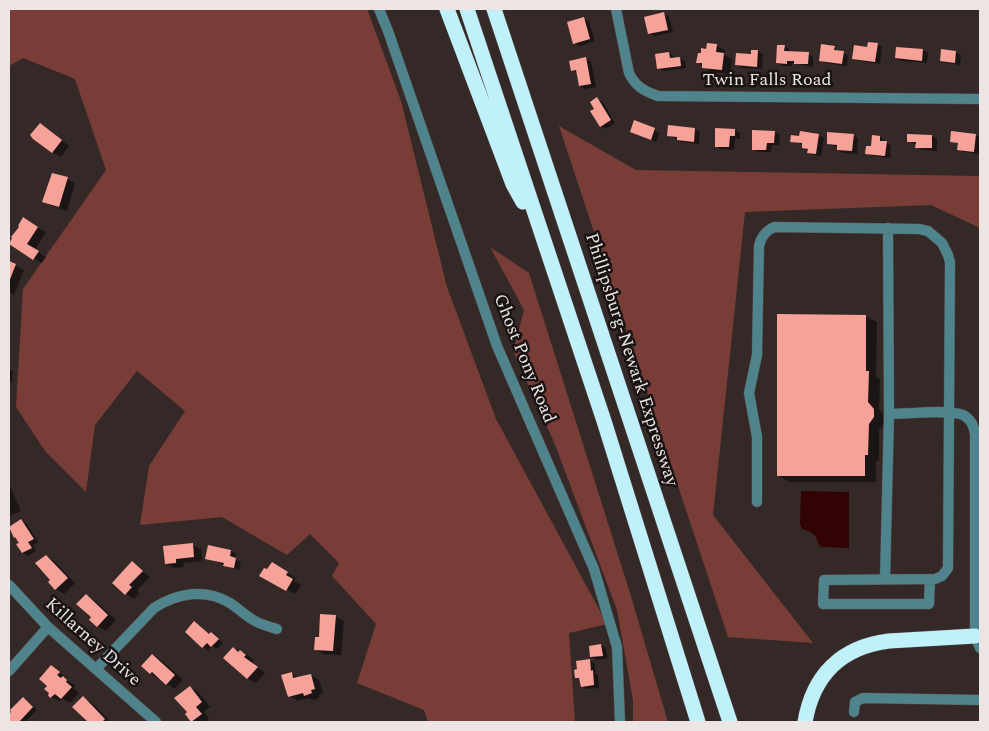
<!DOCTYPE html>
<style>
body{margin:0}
#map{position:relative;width:989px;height:731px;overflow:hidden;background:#352928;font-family:Spectral,serif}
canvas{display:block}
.frame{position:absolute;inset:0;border:10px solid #ede5e4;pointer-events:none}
</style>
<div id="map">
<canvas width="989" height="731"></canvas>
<div class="frame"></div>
</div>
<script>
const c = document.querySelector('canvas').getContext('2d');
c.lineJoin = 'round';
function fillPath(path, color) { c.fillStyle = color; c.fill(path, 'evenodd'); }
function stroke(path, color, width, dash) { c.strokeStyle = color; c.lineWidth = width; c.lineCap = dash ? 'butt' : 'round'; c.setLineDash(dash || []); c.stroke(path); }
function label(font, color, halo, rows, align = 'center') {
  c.font = font + ' Spectral,serif'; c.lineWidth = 5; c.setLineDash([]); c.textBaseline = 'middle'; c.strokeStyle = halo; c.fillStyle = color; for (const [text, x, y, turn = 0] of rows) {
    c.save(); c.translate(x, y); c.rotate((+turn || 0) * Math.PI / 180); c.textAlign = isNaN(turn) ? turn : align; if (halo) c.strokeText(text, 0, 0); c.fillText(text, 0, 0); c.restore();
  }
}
fillPath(new Path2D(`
 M9 9H367L401 101 447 287 496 419 607 624 569 633 575 722H428L424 710 357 683 376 624 332 576 339 563 310 534 287 555 222 517 140 525 149 466 185 411 137 371 95 425 86 492 45 451 16 407 23 289 106 170 75 79 23 58 9 66Z
 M559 126 636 170 980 176V228L931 205 745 212 713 515 813 643 728 637Z
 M490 247 529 273 630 593 668 722H633V700L617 610 554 442 513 351 524 310Z`), '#783d37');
fillPath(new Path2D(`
 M801 491 849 492V548L821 547C817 543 818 537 813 534 810 531 805 530 802 529L800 524Z`), '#320303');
fillPath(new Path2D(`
 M664 14 669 17 673 32 655 36 649 33Z
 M584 19 589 22 595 41 580 46 574 43Z
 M877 44 882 47 880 64 859 61 854 58Z
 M716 46 725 50 724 55 732 59 730 74 711 72 698 62 707 50Z
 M784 46 789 49V53L808 54 813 57V67L792 63V66H783L777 63Z
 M834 47 839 52 848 55 847 66 825 63 820 60Z
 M923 50 928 53 927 63 902 61 896 58Z
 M758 51 763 54 762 69 742 68 737 65Z
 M955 52 961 55 960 65 947 63 941 60Z
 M669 53 674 56 675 59 680 58 685 61 686 68 663 71 658 68Z
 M586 59 591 62 596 87 585 89 580 86 578 73 572 70Z
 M597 99 603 102 615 123 606 129 600 126 596 110Z
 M40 124 69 146 61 157 52 152Z
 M695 129 700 132 699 144 683 142 668 135Z
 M654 130 660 133 656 142 637 134Z
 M735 130 740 133V139H735L734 150 721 149 716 146Z
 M774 132 780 135 779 145H772L771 152H758L753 149Z
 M818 135 824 138 821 156 814 155 803 147V145L792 141Z
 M853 135 858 138 857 154 843 153 838 150V147L828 144Z
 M976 135 980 138 979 154 964 152 959 149V144L951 141Z
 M932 136 937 139V151L922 150 917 147V145L908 141Z
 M873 137H880L891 146 890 158 872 156 867 153 872 148Z
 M67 179 75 183 67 211 52 206 44 201Z
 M31 224 46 232 35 250 46 257 42 263 10 243Z
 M9 262 24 270 14 295 9 292Z
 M865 316 877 322 876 377 880 379 879 409 885 416V424L879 430V461H876V482H789L778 475Z
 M9 369 13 372 12 382H9Z
 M9 484 21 511 9 516Z
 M21 521 27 524 38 542 33 545 36 551 28 556 23 553 18 545 21 543Z
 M192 545 201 549 202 561 183 563 184 567 174 568 166 563Z
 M209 546 231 551 236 554 235 559 241 562 239 570 206 558Z
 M46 556 54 561 75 583 64 594 56 589 51 580Z
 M132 563 150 577 137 590 139 593 134 599 126 594Z
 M272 564 296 578 294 581 301 585 295 594 261 575 268 571Z
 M86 596 94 600 116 620 106 631 98 626Z
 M335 616 344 621 341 655 324 654 315 649 320 638Z
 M195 623 210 635 211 633 223 643 217 649 212 646 208 650 203 647Z
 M601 645 606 648 608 658 597 660 591 657Z
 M233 648 249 656 254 661 252 663 265 673 256 683 247 678Z
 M153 655 161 660 183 680 175 689 150 673Z
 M590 661 595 664 596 674 598 675 599 688 587 689 582 686 581 680 576 678Z
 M52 667 67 678 65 680 75 685 74 688 79 693 70 703 63 699 59 701 52 697 48 686Z
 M291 673 299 678 310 675 319 680 323 693 319 695V698L313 700 309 698 298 701 289 696Z
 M190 687 198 692 210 707 204 712 209 719 205 722 192 721 188 712Z
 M23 698 37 710 25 722H9V716Z
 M83 698 91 702 111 722H90L74 707Z`), '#0007');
fillPath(new Path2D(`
 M664 12 668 30 648 34 644 17Z
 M584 17 590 39 573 44 567 22Z
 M868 42 878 43 875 62 852 59 854 45 867 47Z
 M707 43 717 44 716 52 724 53 722 70 702 68V63H696L698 53H701V48L706 49Z
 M821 44 835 46 834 50 844 51 842 64 819 61Z
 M777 45H785L784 51 809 52 808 64H794V61H787V64L776 63Z
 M896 47 923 49 922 61 895 58Z
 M941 49 956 51 955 63 940 61Z
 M751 50H758L757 67 735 65 736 53 751 54Z
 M669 52 670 58 680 57 681 66 657 69 655 54Z
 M586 57 591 84 579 86 576 70 571 71 569 61Z
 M597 97 611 120 600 127 590 111 594 109 590 102Z
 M634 120 655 128 651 140 630 132Z
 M40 123 62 140 52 153 33 139 30 135Z
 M668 125 695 128 694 142 677 140V137L667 136Z
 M715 128 735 129V136H730L729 147H715Z
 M752 130 775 131 774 143H767L766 150H752Z
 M800 131 819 134 816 154 807 153 808 149 802 148V143L790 142 791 135 799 136Z
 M951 131 976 134 974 152 957 150 958 143 950 142Z
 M827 132 854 134 852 151 837 150V145L827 144Z
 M907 134 932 135V148H915L916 142H907Z
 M872 135 880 136V141H887L885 156 865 154 866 146H871Z
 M52 173 68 177 59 207 42 202Z
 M23 217 38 227 27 244 39 251 33 260 9 244 12 238 11 237 19 227 18 226Z
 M9 261 16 264 9 282Z
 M777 314 866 315V371H869L868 402 874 409V417L869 424 868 455H865V476H777Z
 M21 519 34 539 28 542 32 548 22 553 16 544 19 543 15 537 14 538 9 527Z
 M193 543 194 557 176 559V563L165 564 163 546Z
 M208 545 231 550 230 556 236 558 234 568 223 566 224 563 205 559Z
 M46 555 68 578 55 590 48 582 50 580 35 563Z
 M132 561 143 571 129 585 132 587 125 595 112 583Z
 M272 562 288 572 286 575 293 579 286 591 259 576 264 568 267 569Z
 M86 594 108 615 97 627 89 620 91 617 76 604Z
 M320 614 336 615 333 651 314 650 315 637H319Z
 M194 621 209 634 211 632 219 639 211 647 207 643 202 648 185 632Z
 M601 644 603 656 590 657 589 646Z
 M233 647 238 652 240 650 246 655 244 657 258 667 247 679 223 658Z
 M152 654 175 675 166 685 152 672 150 674 141 666Z
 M590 659 591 671 593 670 594 685 581 687 579 678H575L574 670 577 669 576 661Z
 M51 665 60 672 57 675 61 678 63 676 67 680 66 682 72 687 61 699 55 694 50 698 48 695 49 693 44 689 47 686 39 679Z
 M292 672 293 678 311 674 315 689 311 690 312 693 304 696 303 693 288 697 281 675Z
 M190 686 202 702 196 707 202 714 191 722 185 714 187 712 174 698Z
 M83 696 105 719 102 722H88L72 707Z
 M23 697 33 707 19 722H9V714L11 712 10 710Z`), '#f6a298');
const minor = new Path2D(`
 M379 9 388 31 497 346 594 569 617 647 620 722
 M616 9 629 73C635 86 644 91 658 96L980 99
 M889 414C907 414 948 409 963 415 971 419 974 425 975 434V636L980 648
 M757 502V437L749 393 757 355 759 246C761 237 765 231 774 227L919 229 928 231 942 243 948 255 950 262 948 568 942 576 935 579 824 580 823 604H929L930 579
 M885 579 889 414 888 228
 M9 585 48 627 156 722
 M96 669 154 608C177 593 205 588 230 603 239 609 246 616 255 621 262 625 270 627 277 629
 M9 671 48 627
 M854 712 855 702 863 698 980 700`);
const highway = new Path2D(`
 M447 9 513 184 523 202
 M467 9 604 421 698 722
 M494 9 730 722
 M805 722C813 675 841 647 889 641L975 636`);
stroke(minor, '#524746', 11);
stroke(highway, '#524746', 16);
stroke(minor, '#50848d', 10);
stroke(highway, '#c0f1fa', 15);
label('18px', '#ede5e4', '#191313', [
 ["Twin Falls Road",767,81],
 ["Ghost Pony Road",523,359,68],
 ["Phillipsburg-Newark Expressway",630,360,72],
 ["Killarney Drive",92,643,42]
]);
</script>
